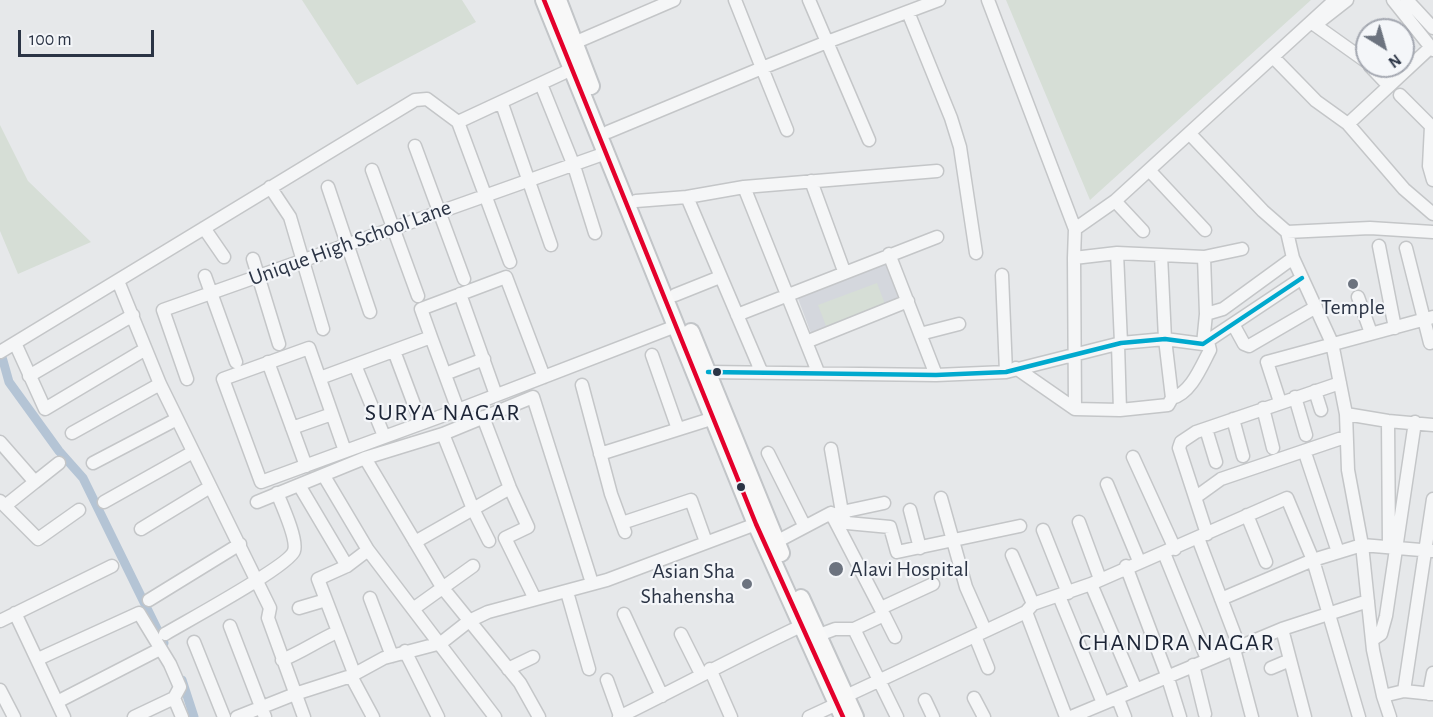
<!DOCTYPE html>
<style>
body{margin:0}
#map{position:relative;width:1433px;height:717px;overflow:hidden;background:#e6e8ea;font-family:"Alegreya Sans",sans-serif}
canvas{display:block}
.north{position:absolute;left:1355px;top:18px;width:60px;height:60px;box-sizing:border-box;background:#f4f6f9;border:2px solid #a4a8b1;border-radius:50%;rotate:143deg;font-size:16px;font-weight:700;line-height:24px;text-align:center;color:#2b3445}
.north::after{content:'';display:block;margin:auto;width:21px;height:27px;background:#6c737f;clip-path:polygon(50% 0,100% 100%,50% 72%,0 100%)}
.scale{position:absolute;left:18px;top:30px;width:136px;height:27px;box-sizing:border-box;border:3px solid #2b3445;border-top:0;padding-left:8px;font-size:18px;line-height:21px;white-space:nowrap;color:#2b3445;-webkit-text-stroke:4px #f4f6f9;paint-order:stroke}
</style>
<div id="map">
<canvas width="1433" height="717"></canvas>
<div class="north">N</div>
<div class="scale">100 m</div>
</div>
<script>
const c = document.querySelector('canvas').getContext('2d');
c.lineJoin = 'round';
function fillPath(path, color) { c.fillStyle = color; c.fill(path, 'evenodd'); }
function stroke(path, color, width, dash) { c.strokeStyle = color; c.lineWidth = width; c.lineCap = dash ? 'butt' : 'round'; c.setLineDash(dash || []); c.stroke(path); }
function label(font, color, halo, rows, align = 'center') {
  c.font = font + ' "Alegreya Sans",sans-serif'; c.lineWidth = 4.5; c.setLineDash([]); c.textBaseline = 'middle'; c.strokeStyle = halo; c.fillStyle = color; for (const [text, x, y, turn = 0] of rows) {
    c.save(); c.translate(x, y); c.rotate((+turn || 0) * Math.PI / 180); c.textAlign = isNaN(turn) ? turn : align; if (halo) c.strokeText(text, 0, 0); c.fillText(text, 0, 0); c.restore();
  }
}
fillPath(new Path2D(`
 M885 257 902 300 812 336 796 293Z`), '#d4d7dd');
fillPath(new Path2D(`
 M302 0H462L476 22 357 85Z
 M1006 0H1311L1090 200Z
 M0 125 28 181 91 242 18 274 0 231Z
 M877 283 885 304 826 326 818 305Z`), '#d6ded6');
stroke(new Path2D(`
 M0 350 9 382 59 451 83 478 164 643
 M182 680 194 717`), '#b4c4d5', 9);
const minor = new Path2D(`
 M735 0 762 68 827 42 809 0
 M988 0 1075 229 1074 258
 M1347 0 1315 25 1367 62
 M1393 0 1433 50
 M1407 0 1433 28
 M908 12 951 118 960 147 976 253
 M574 43 674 0
 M1273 57 1316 101 1348 124
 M1370 66 1389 86 1431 47
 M541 84 574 166 595 233
 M1389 86 1348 124 1404 189 1433 214
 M1400 95 1431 126 1429 166 1433 180
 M502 104 551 245
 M458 122 510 262
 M608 132 762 68 787 130
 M1190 134 1263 211 1287 232 1370 228 1433 232
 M869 140 827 42 939 0
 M415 146 464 279
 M372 170 418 296
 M1149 170 1205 230
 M811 181 844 271
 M270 187 290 217 323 329
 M328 187 370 312
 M744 187 818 372
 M636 201 687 197
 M1115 201 1143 231
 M204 228 224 257
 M1075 229 1115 201 1335 0
 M1287 232 1293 258 1332 343 1346 414 1348 470 1362 545 1373 650 1383 696 1404 691 1433 694
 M1379 246 1395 328
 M1406 248 1430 343
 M889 254 936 375
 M1161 255 1204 257 1206 314 1203 344
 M1204 257 1242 249
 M253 259 279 344
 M1002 275 1006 372
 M205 276 236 362
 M118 281 160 384 270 608 268 618 304 717
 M460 294 496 395
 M675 295 720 277
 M1358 297 1371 333
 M1206 314 1223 309 1293 258
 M737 315 937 237
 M1233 324 1244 344 1249 346 1316 307
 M920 334 959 324
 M431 337 458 410
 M806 342 908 301
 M15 343 45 409 144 350
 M1118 344 1120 410
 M394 351 421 423
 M0 352 415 100 427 99 458 122 572 69
 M652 355 678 429
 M268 362 306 466
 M355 365 384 436
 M1016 368 1075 409 1120 410 1168 405 1172 398 1165 339 1161 255 1117 253
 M761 371 687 197 744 187 937 171
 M708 372 936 375 1006 372 1121 343 1165 339 1203 344 1302 278
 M445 374 484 359
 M29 376 133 315
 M320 378 431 337 421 309 506 277 544 377
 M187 379 163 310 606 153
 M582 385 611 494 625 532
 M1315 391 1321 410
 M1295 397 1306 435
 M1172 398C1191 393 1201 367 1210 350L1208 342
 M1280 402 1267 362 1433 317
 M1263 408 1273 448
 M1075 409 1074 258 1117 253 1121 343
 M1346 414 1388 421 1433 425
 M483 417 510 488 528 527 505 538 535 599
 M1233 419 1243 456
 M1388 421 1389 547
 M292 428 332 414
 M1206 429 1216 462
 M72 433 160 384
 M443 434 473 509 489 541
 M0 442 35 482 5 506
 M831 449 843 518
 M345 451 309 348 223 379 261 482 458 410 676 326
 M768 453 804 525
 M1305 453 1338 552
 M600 454 714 418
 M1133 457 1175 549
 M365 458 442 587 520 683 539 717
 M93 463 177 419
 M324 476 368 550 495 717
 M35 482 59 463
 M1107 484 1139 561
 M299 485 347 566 368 550
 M1196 497 1221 479 1345 437
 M941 498 966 587 985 630
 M0 501 38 539 79 510
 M104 502 193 452
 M257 502 365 458 443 434 533 397 592 583
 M910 510 920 548
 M842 512 884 503
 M831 513 884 615
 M1247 515 1266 562
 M1079 522 1100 579
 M622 523 691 500 706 542
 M141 529 210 487
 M1043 530 1068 593
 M1207 534 1179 448 1181 442 1196 432 1340 383
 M1198 538 1239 646
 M415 542 510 488
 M776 542 831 513 843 518 847 523 890 527 897 552 1020 526
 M1164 553 1207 659
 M1012 555 1033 604
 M347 566 318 579 354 673
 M1126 566 1167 675 1180 717
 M1091 584 1136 690
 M567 592 589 669
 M1059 596 1103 703
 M370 598 392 656
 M1221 599 1313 560 1362 545 1433 551
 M149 600 240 544
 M299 608 326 600
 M881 608 933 584
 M413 609 473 566
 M1026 612 1066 717
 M15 613 64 717
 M624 614 662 696
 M0 621 112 566
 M230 626 265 717
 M854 629 897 717
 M1282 629 1305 717
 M165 634C185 622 289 566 294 551 298 540 282 505 277 493
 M681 634 701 674
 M819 635 835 629H854L884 615 895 637
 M975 636 988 668
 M1372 640 1381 634 1386 616 1415 422
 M194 642 224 717
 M1234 649 1252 717
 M405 651 438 717
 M38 659 139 613 170 664 180 687 174 698 134 717
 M282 660C302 652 317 641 337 632
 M1193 665 1205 714
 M1271 668 1290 660
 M508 669 533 657
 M710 669 731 717
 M351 676 373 717
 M607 680 620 716
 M0 690 14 717
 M1404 691 1433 499
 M1429 694 1433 673
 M846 696 1026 612 1033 604 1091 584 1287 498 1313 560 1359 717
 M1383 696 1390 717
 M174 698 182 717
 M974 698 984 717
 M1118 699 1125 717
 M925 700 933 717
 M57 702 160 649
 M237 717 295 694 351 676 384 658 441 643 469 621 488 612 607 580 756 524
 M619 717C680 687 739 655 801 626
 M809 717 837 704
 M1071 717 1282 629 1368 601`);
const major = new Path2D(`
 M544 0 756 524 843 717
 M558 0 591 86
 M691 332 781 553
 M801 598 855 717`);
stroke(minor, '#c4c6c8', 15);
stroke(major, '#c2c5c8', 20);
stroke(minor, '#f5f6f7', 12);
stroke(major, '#f8f8f8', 16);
stroke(new Path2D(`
 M544 0 756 524 843 717`), '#e4002b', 4.5);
stroke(new Path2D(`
 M708 372 936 375 1006 372 1121 343 1165 339 1203 344 1302 278`), '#00a9ce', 4.5);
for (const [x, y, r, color] of [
 [1353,284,6,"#6c737f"],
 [717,372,5,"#2b3445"],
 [741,487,5,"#2b3445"],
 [836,569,8,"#6c737f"],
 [747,584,6,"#6c737f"]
]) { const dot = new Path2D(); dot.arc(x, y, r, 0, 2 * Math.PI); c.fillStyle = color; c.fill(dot); stroke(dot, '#f4f6f9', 2); }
label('22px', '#2b3445', '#f4f6f9', [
 ["Unique High School Lane",350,243,-20]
]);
label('22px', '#2b3445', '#f4f6f9', [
 ["Temple",1353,307],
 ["Alavi Hospital",850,569,"left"],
 ["Asian Sha",735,571,"right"],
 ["Shahensha",735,596,"right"]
]);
c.letterSpacing = '1.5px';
label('24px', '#1d2536', '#f4f6f9', [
 ["SURYA NAGAR",443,413],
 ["CHANDRA NAGAR",1177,643]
]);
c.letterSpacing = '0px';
</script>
